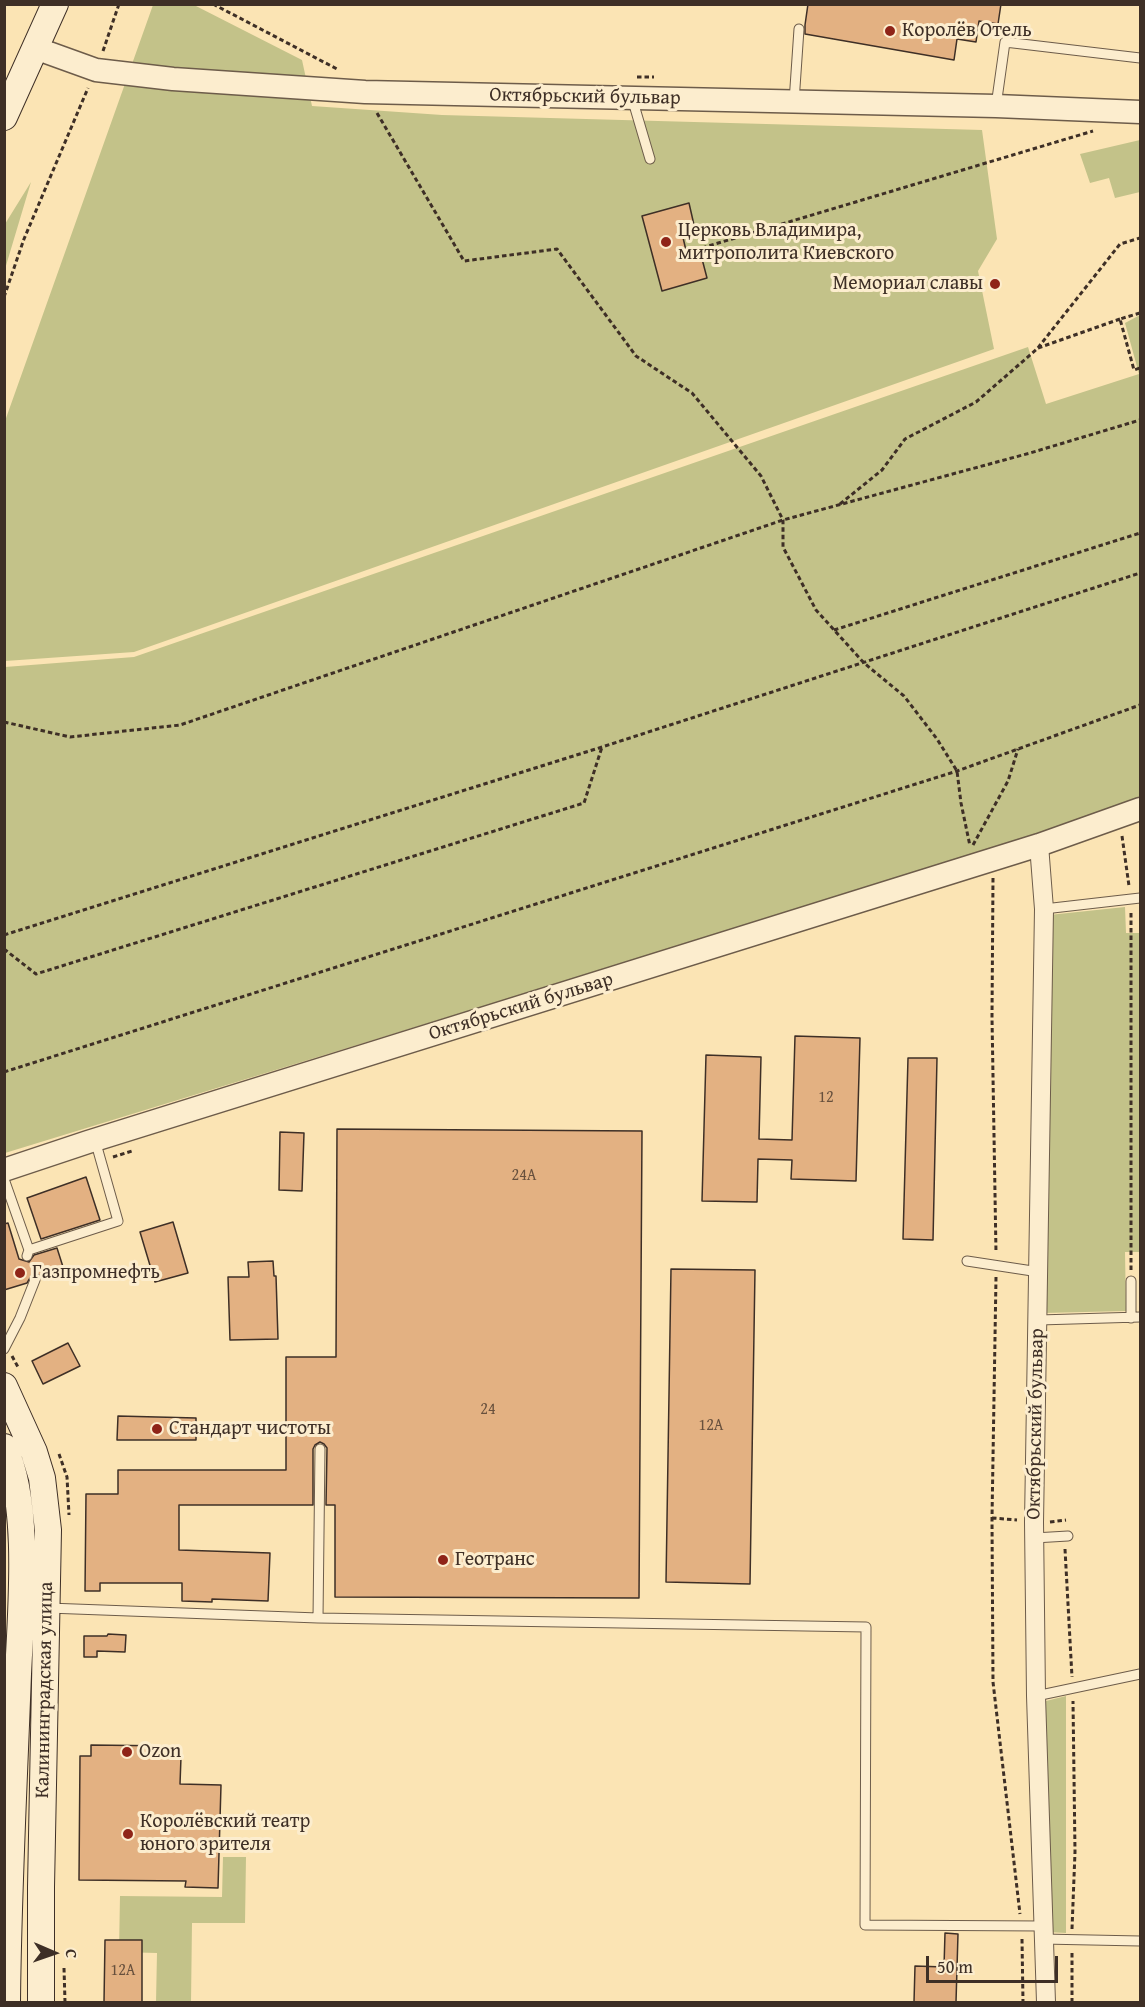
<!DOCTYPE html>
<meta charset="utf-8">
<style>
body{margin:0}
#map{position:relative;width:1145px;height:2007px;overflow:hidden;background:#fbe4b4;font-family:"Gentium Book Plus",serif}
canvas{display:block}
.frame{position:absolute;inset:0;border:6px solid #3e2f26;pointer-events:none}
.north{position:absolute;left:24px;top:1923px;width:60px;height:60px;-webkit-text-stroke:4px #fcedce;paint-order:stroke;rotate:92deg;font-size:16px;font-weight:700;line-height:24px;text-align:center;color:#3e2f26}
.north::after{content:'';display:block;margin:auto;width:21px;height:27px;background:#3e2f26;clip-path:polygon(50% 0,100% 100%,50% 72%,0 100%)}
.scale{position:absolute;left:926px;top:1956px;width:132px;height:27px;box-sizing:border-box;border:3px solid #3e2f26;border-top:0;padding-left:8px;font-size:18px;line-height:21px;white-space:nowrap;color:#3e2f26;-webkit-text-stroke:4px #fcedce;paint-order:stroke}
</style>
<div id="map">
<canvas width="1145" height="2007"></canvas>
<div class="frame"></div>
<div class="north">С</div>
<div class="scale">50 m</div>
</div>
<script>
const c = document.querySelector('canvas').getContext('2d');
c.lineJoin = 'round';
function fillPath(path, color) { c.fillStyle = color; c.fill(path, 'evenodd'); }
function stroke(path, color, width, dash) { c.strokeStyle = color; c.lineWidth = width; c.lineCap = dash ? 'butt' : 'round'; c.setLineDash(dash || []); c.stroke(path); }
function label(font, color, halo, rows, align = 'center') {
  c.font = font + ' "Gentium Book Plus",serif'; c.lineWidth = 6; c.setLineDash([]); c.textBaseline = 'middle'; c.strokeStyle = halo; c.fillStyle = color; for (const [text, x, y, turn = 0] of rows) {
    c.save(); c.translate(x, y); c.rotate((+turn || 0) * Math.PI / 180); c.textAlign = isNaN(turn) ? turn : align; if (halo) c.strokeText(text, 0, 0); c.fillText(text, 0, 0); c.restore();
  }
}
fillPath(new Path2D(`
 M153 5H194L302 60 312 106 442 115 982 130 997 239 978 271 994 349 134 652 5 661V421Z
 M1140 140V192L1115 198 1109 178 1090 183 1080 154Z
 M31 182 5 269V224Z
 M1140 315V799L960 860 5 1153V667L134 657 1028 347 1046 404 1139 374 1125 323Z
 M1125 907 1126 933H1140V1252H1125L1126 1311 1044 1313 1049 915Z
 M1066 1696V1933L1048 1932 1042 1702Z
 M223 1857H246L245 1923H192L191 2002H156L157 1953 119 1952 120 1896 222 1897Z`), '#c3c289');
const building = new Path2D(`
 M808 4H1001L998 24 979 21 976 42 957 39 954 60 805 34V25Z
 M689 203 694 225 681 229 688 259 701 255 707 278 662 291 642 216Z
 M795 1036 860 1038 856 1181 791 1179 792 1160 758 1159 757 1202 702 1201 706 1055 761 1057 759 1139 792 1140Z
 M908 1058H937L933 1240 903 1239Z
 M337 1129 642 1131 639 1598 335 1597V1505H326L327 1448 324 1444 320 1442 315 1445 313 1449V1505H179V1550L270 1553 268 1601 212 1599V1602L182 1601V1583H100V1591H85L86 1494H118V1470H286V1357H336Z
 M280 1132 304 1133 302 1191 279 1190Z
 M86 1177 100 1220 41 1239 27 1198Z
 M173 1222 188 1273 155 1282 140 1232Z
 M8 1223 19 1259 29 1262 34 1255 57 1248 64 1270 41 1278 38 1274 33 1273 27 1283 4 1290V1224Z
 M273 1261 274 1276H276L278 1339 230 1340 228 1277H249L248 1262Z
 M671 1269 755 1270 750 1584 666 1582Z
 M68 1343 80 1366 43 1384 32 1361Z
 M118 1416 196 1418V1440H117Z
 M108 1634 126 1635 125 1652 97 1651V1657H84V1636H107Z
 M91 1745 171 1746V1757H181L180 1784 221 1785 218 1888 185 1887 186 1881 79 1880 80 1756H91Z
 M945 1933 958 1934 956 2002H914L915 1966 944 1967Z
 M105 1940H142V2002H104Z`);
fillPath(building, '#e3b182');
stroke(building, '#3e2f26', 1.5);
const service = new Path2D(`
 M632 98 650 159
 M794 102 799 29
 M996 106 1005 42 1140 58
 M1044 909 1140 898
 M4 1179 29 1250
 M27 1256 29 1250 118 1221 95 1140
 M967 1261 1039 1272
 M1131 1281V1318
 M1039 1320 1140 1317
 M4 1349 20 1318 35 1280
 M1034 1538 1068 1536
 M48 1608 318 1618 866 1627 865 1925 1042 1926
 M318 1618 320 1449
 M1036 1696 1140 1674
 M1042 1939 1140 1941`);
const minor = new Path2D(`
 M1039 845 1044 909 1034 1522 1036 1696 1046 2002`);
const tertiary = new Path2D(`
 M35 48 96 70 173 79 365 92 996 106 1140 112
 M4 1170 88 1142 1039 845 1140 809`);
const secondary = new Path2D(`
 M4 117 55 4
 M4 1386 34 1452 42 1478 48 1530 41 1887V2002
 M4 1447C31 1505 21 1610 18 1674 14 1783 8 1893 7 2002`);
stroke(service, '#6d5c4a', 11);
stroke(minor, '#6d5c4a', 20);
stroke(tertiary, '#6d5c4a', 25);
stroke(secondary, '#3e2f26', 28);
stroke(new Path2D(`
 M213 4 337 69
 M103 51 119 4
 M637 77H654
 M377 113 464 261 557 249 636 356 692 393 761 476 783 520V547L816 610 864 663 904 696 937 739 957 771 961 803 970 846
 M695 250 1093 131
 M4 297 24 239 88 88
 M1140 313 1120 319 1134 370 1140 368
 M1038 348 1120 319
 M840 504 882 470 905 439 976 402 1037 349 1120 244 1140 238
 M834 630 1140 533
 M4 722 70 737 180 725 783 520 1030 453 1140 420
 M1122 836 1129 886
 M973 845 1008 781 1018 749
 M993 878 992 1017 996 1253
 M4 935 602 747 1140 573
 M4 949 36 974 584 803 602 747
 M4 1072 957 771 1140 705
 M113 1157 132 1151
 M1131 1270V911
 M996 1277 992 1518 993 1682 1020 1914
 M12 1356 19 1369
 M59 1454 67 1477 69 1515
 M992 1518 1017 1520
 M1050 1522 1066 1520
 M1065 1549 1072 1677
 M1072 1929 1075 1852 1073 1701
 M1022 1939 1023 2002
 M1072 1953V2002
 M64 1968 65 2002`), '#3e2f26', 3, [4.5, 3]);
stroke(service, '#fcedce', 9);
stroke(minor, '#fcedce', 18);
stroke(tertiary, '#fcedce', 22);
stroke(secondary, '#fcedce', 26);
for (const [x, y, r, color] of [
 [890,31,6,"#8f2418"],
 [666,242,6,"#8f2418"],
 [995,284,6,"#8f2418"],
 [20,1273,6,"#8f2418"],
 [157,1429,6,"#8f2418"],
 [443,1560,6,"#8f2418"],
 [127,1752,6,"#8f2418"],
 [128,1834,6,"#8f2418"]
]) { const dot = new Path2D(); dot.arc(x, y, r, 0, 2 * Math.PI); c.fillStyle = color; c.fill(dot); stroke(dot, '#fcedce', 2); }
label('16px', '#67503d', null, [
 ["12",826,1098],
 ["24А",524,1176],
 ["24",488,1410],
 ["12А",711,1426],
 ["12А",123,1971]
]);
label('20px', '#3e2f26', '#fcedce', [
 ["Королёв Отель",902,31],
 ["Церковь Владимира,",678,231],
 ["митрополита Киевского",678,254],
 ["Мемориал славы",983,284,"right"],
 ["Газпромнефть",32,1273],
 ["Стандарт чистоты",169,1429],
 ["Геотранс",455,1560],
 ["Ozon",139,1752],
 ["Королёвский театр",140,1822],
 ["юного зрителя",140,1845]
], 'left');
label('20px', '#3e2f26', '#fcedce', [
 ["Октябрьский бульвар",585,97,1],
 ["Октябрьский бульвар",521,1007,-17],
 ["Октябрьский бульвар",1036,1424,-89],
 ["Калининградская улица",45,1690,-89]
]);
</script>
